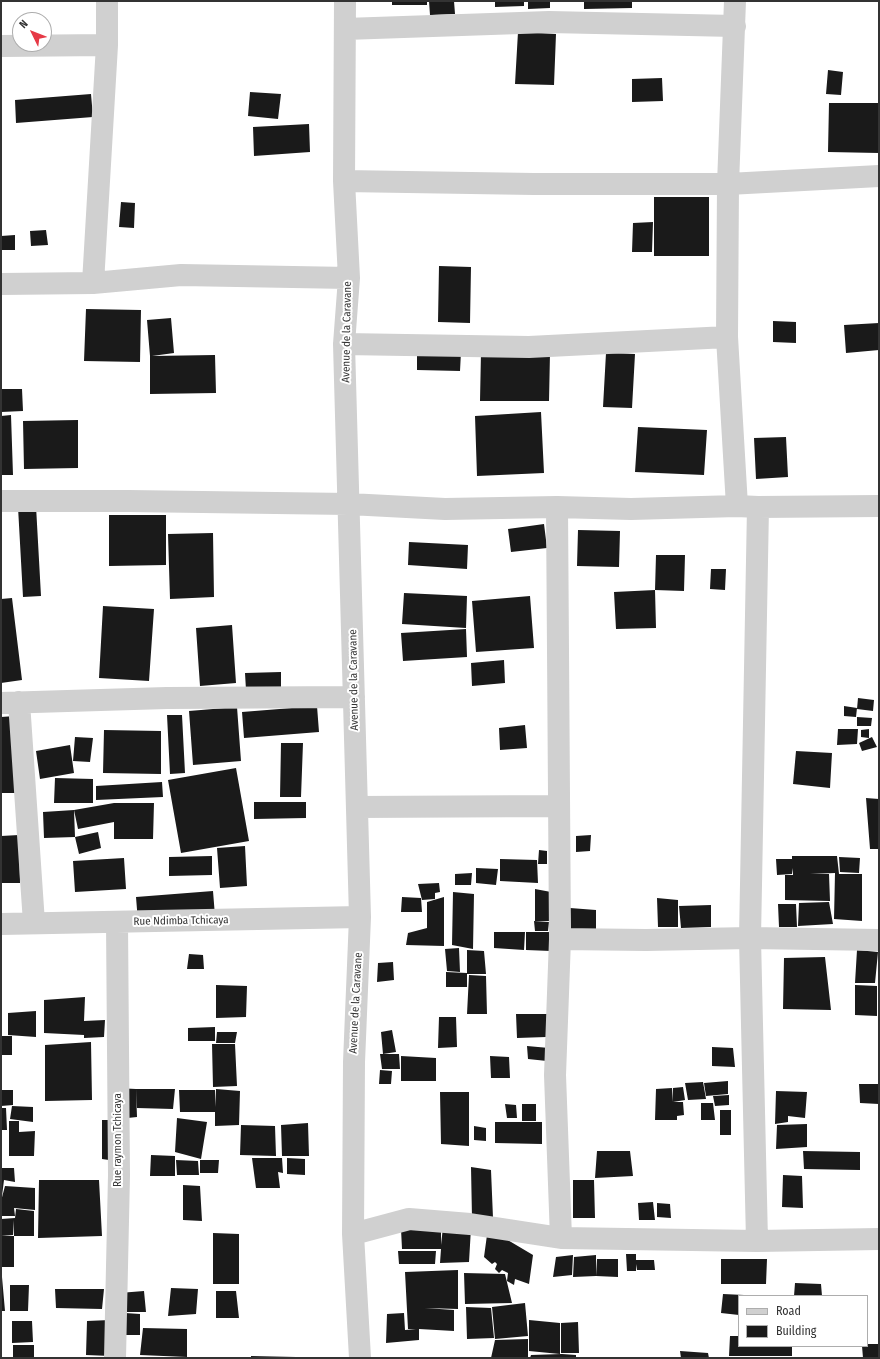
<!DOCTYPE html>
<style>
body{margin:0}
#map{position:relative;width:880px;height:1359px;overflow:hidden;background:#fff;font-family:"Fira Sans Condensed",sans-serif}
canvas{display:block}
.frame{position:absolute;inset:0;border:2px solid #333;pointer-events:none}
.legend{position:absolute;left:738px;top:1295px;width:130px;height:52px;box-sizing:border-box;background:#fff;border:1px solid #adadad;margin:0;padding:5px 7px;list-style:none;font-size:12px;color:#333}
.legend li{display:flex;align-items:center;gap:8px;height:20px}
.legend b{width:20px;border:1px solid #adadad}
.north{position:absolute;left:12px;top:12px;width:40px;height:40px;box-sizing:border-box;background:#fff;border:1px solid #adadad;border-radius:50%;rotate:313deg;font-size:11px;font-weight:700;line-height:16px;text-align:center;color:#333}
.north::after{content:'';display:block;margin:auto;width:14px;height:18px;background:#e63946;clip-path:polygon(50% 0,100% 100%,50% 72%,0 100%)}
</style>
<div id="map">
<canvas width="880" height="1359"></canvas>
<div class="frame"></div>
<ul class="legend">
<li><b style="height:5px;background:#d0d0d0"></b>Road</li>
<li><b style="height:11px;background:#1a1a1a"></b>Building</li>
</ul>
<div class="north">N</div>
</div>
<script>
const c = document.querySelector('canvas').getContext('2d');
c.lineJoin = 'round';
function fillPath(path, color) { c.fillStyle = color; c.fill(path, 'evenodd'); }
function stroke(path, color, width, dash) { c.strokeStyle = color; c.lineWidth = width; c.lineCap = dash ? 'butt' : 'round'; c.setLineDash(dash || []); c.stroke(path); }
function label(font, color, halo, rows, align = 'center') {
  c.font = font + ' "Fira Sans Condensed",sans-serif'; c.lineWidth = 4; c.setLineDash([]); c.textBaseline = 'middle'; c.strokeStyle = halo; c.fillStyle = color; for (const [text, x, y, turn = 0] of rows) {
    c.save(); c.translate(x, y); c.rotate((+turn || 0) * Math.PI / 180); c.textAlign = isNaN(turn) ? turn : align; if (halo) c.strokeText(text, 0, 0); c.fillText(text, 0, 0); c.restore();
  }
}
fillPath(new Path2D(`
 M392 1H427V5H392Z
 M429 1H454L455 14 430 15Z
 M495 1H524V6L495 7Z
 M528 1H550V8L528 9Z
 M584 1H632V8L584 9Z
 M518 32 556 34 554 85 515 84Z
 M828 70 843 72 841 95 826 94Z
 M662 78 663 101 632 102V79Z
 M250 92 281 94 278 119 248 116Z
 M91 94 93 117 16 123 15 100Z
 M829 103H879V153L828 152Z
 M309 124 310 152 254 156 253 127Z
 M654 197H709V256H654Z
 M121 202 135 203 134 228 119 227Z
 M653 222 652 252H632L633 223Z
 M46 230 48 245 31 246 30 231Z
 M15 235V250H1V236Z
 M439 266 471 267 470 323 438 322Z
 M86 309 141 310 140 362 84 361Z
 M171 318 174 353 152 356 215 355 216 393 150 394V356L147 320Z
 M773 321 796 322V343L773 342Z
 M879 323V350L846 353 844 325Z
 M417 351 461 352 460 371 417 370Z
 M481 352 550 353 549 401H480Z
 M606 353 635 354 632 408 603 407Z
 M1 389H22L23 411 1 412Z
 M541 412 544 473 477 476 475 416Z
 M11 415 13 475H1V416Z
 M78 420V468L24 469 23 421Z
 M638 427 707 430 704 475 635 472Z
 M786 437 788 477 756 479 754 438Z
 M36 506 41 596 23 597 18 507Z
 M109 515H166V565L109 566Z
 M544 524 547 548 511 552 508 529Z
 M578 530 620 531 619 567 577 566Z
 M213 533 214 597 170 599 168 534Z
 M409 542 468 545 467 569 408 565Z
 M656 555H685L684 591 655 590Z
 M711 569H726L725 590 710 589Z
 M655 590 656 628 616 629 614 592Z
 M404 593 467 596 466 628 402 624Z
 M530 596 534 648 476 652 472 601Z
 M12 598 22 680 1 683V599Z
 M103 606 154 609 149 681 99 678Z
 M232 625 236 683 200 686 196 628Z
 M466 629 467 657 403 661 401 633Z
 M504 660 505 683 472 686 471 663Z
 M281 672V689L246 690 245 673Z
 M858 698 874 700 873 711 857 709Z
 M317 706 319 732 244 738 242 712Z
 M844 706 857 708 856 717 844 716Z
 M237 707 241 761 193 765 189 711Z
 M167 715H182L185 773 170 774Z
 M15 716 16 793H1V717Z
 M857 717 872 718 871 726H857Z
 M525 725 527 748 500 750 499 728Z
 M838 729H858L857 744 837 745Z
 M869 729V738L861 737V730Z
 M104 730 161 731V774L103 773Z
 M75 737 93 738 90 762 73 761Z
 M872 737 877 747 862 751 859 743Z
 M281 743H303L301 797H280Z
 M70 745 74 773 40 779 36 751Z
 M796 751 832 753 830 788 793 784Z
 M236 768 249 841 181 853 168 780Z
 M55 778 93 779V803H54Z
 M162 782 163 797 96 800V786Z
 M866 798 879 799V849H870Z
 M254 802H306V818L254 819Z
 M114 803H154L153 839H114V822L78 829 74 810Z
 M74 810 75 837 44 838 43 812Z
 M98 832 101 848 79 854 75 837Z
 M19 835 20 883H1V836Z
 M591 835 590 851 576 852V836Z
 M245 846 247 886 220 888 217 848Z
 M539 850 547 851V864H538Z
 M212 856V875L169 876V857Z
 M792 856H837L839 874H862V921L834 919 835 873 810 874H829L830 901 785 900V875H793V868L792 874 777 875 776 859H792Z
 M839 857 860 858 859 873 840 872Z
 M124 858 126 889 75 892 73 861Z
 M500 859 537 860 538 883 500 881Z
 M476 868 498 869 496 885 476 883Z
 M472 873 471 885H455V874Z
 M439 883 440 892 435 893V899L422 900 418 884Z
 M535 889 551 892 552 921H535Z
 M213 891 215 916 138 922 136 897Z
 M453 892 474 894 473 949 452 945Z
 M402 897 421 898 422 912H401Z
 M444 897V946L406 945 408 933 427 928V902Z
 M657 898 678 900V927H658Z
 M829 902 833 924 798 926 799 903Z
 M778 904H796L797 927H779Z
 M711 905V927L681 928 679 906Z
 M570 908 596 910V933L571 932Z
 M534 921 549 922 548 931H535Z
 M494 932H525L524 950 494 948Z
 M526 932H551V951L526 950Z
 M459 948 460 972 447 971 445 949Z
 M467 950 484 951 486 974H467V987H446V972L467 973Z
 M857 950 878 952 875 983H855Z
 M189 954 203 955 204 969H187Z
 M825 957 831 1010 783 1009 784 958Z
 M393 962 394 980 377 982 378 963Z
 M469 975 486 976 487 1014H467Z
 M216 985 247 986 246 1017 216 1018Z
 M855 985 877 986V1016L855 1015Z
 M85 997 84 1021 105 1020 104 1037 84 1038V1035L44 1033V1000Z
 M36 1011V1037L8 1035V1013Z
 M516 1014H547L546 1037 517 1038Z
 M439 1017H456L457 1047 438 1048Z
 M215 1027V1041H188V1028Z
 M392 1030 396 1052 383 1054 381 1032Z
 M217 1032H237L235 1043H216Z
 M1 1036H12V1055H1Z
 M91 1042 92 1100 45 1101V1045Z
 M212 1044H235L237 1086 213 1087Z
 M527 1046 549 1048 547 1061 528 1059Z
 M712 1047 733 1048 735 1067 712 1066Z
 M380 1054H399L400 1069H382Z
 M401 1056 436 1058V1081H401Z
 M490 1056 509 1057 510 1078H491Z
 M380 1070 392 1071 391 1084H379Z
 M728 1081V1094L706 1096 704 1083Z
 M703 1082 706 1099 688 1100 685 1083Z
 M859 1084H879V1104L860 1103Z
 M683 1087 685 1100 673 1102V1088Z
 M116 1088 136 1089 137 1117 118 1119Z
 M672 1088 673 1102H671H683L684 1115 677 1116V1120H655L656 1089Z
 M136 1089H175L173 1109 137 1108Z
 M216 1089 240 1091 239 1125 215 1126V1112H180L179 1090H215L216 1107Z
 M1 1090H13V1105L1 1106Z
 M776 1091 807 1092 805 1118 788 1116V1122L775 1124Z
 M440 1092H469V1146L441 1144Z
 M729 1095V1105L715 1106 713 1096Z
 M701 1103H713L715 1120H701Z
 M505 1104 516 1105 517 1118H507Z
 M522 1104H536V1121H522Z
 M12 1106 33 1107V1122L10 1119Z
 M1 1108H6L7 1130H1Z
 M720 1110H731V1135H720Z
 M177 1118 207 1122 201 1159 175 1152Z
 M102 1120H124L123 1162 102 1159Z
 M9 1121H19V1132L35 1131 34 1156H9Z
 M495 1122H542V1144L495 1143Z
 M308 1123 309 1156H282L281 1125Z
 M807 1124V1147L776 1149 777 1125Z
 M241 1125 275 1126 276 1156 240 1155Z
 M474 1126 486 1128V1141L474 1140Z
 M597 1151H630L633 1176 595 1178Z
 M803 1151 860 1152V1170L804 1169Z
 M151 1155 175 1156V1176H150Z
 M252 1158H282L283 1173 278 1172 280 1188H256Z
 M287 1158 305 1159V1175L287 1174Z
 M176 1160 198 1161 199 1175H177Z
 M200 1160H219L218 1173H200Z
 M471 1167 491 1170 493 1218H472Z
 M1 1168H14L15 1182 4 1180 2 1196H1Z
 M783 1175 802 1176 803 1208 782 1207Z
 M39 1180H99L102 1236 38 1238Z
 M573 1180H594L595 1218H573Z
 M183 1185 200 1186 202 1221 183 1220Z
 M5 1186 35 1188V1210L14 1208 15 1216H1V1201Z
 M653 1202 655 1220H639L638 1203Z
 M657 1203 670 1204 671 1218 657 1217Z
 M16 1209 34 1211V1236H14L13 1220V1235L1 1236V1219L15 1218Z
 M441 1227V1245L443 1227 471 1228 469 1262 440 1263 441 1249H402L401 1229Z
 M213 1233 239 1234V1284H213Z
 M487 1235 506 1239 533 1255 529 1284 515 1279 514 1285 507 1281 508 1273 502 1270 499 1273 495 1269 497 1264 495 1262 492 1264 484 1257Z
 M1 1236H14V1267H1Z
 M398 1251H436L435 1264H399Z
 M626 1254H636V1260H654L655 1270H637L636 1264V1271H627Z
 M573 1255 572 1275 553 1277 556 1257Z
 M596 1255V1276L573 1277 574 1257Z
 M597 1259H618V1277L596 1276Z
 M721 1259H767L766 1284H721Z
 M458 1270V1309L425 1308 454 1310V1331L419 1329V1340L386 1343 387 1314 404 1313 405 1330 416 1329H408L405 1272Z
 M464 1273 505 1274 512 1303 465 1304Z
 M1 1277H2L5 1311H1Z
 M795 1283 821 1284 822 1296H794Z
 M10 1285H29L28 1311H10Z
 M171 1288 198 1289 196 1314 168 1316Z
 M55 1289H104L102 1309 56 1308Z
 M144 1291 146 1312H120L119 1293Z
 M216 1291H236L239 1318H216Z
 M723 1294 744 1295V1296H739V1315L721 1313Z
 M525 1303 528 1336 495 1339 492 1307Z
 M466 1307 491 1308 494 1338 467 1339Z
 M125 1313 140 1314V1335H125Z
 M110 1320V1356L86 1355 87 1321Z
 M529 1320 560 1323V1354L529 1351Z
 M12 1321H32L33 1342 12 1343Z
 M578 1322 579 1353H561V1323Z
 M143 1328 187 1329V1357L140 1355Z
 M730 1336H739V1346H792V1356H729Z
 M528 1339V1358H491L495 1340Z
 M867 1344H879V1358H863L862 1346H867Z
 M13 1345H34V1358H13Z
 M680 1351 708 1353 709 1358H681Z
 M562 1354 576 1355V1358H530L531 1355Z
 M251 1356 296 1357V1358H251Z`), '#1a1a1a');
stroke(new Path2D(`
 M345 1 344 181 349 278 344 344 360 917 354 1062 353 1234 360 1358
 M735 1 728 184 727 337 737 506
 M345 29 549 22 735 26
 M1 46 107 45
 M344 181 534 184H728L879 176
 M93 283 107 45V1
 M1 284 93 283 181 275 349 278
 M344 344 529 347 727 337
 M1 501H129L349 504 445 509 557 507 631 509 737 506 758 507 879 506
 M557 507 560 939 555 1075 561 1238
 M19 702 34 923
 M1 703 167 698 354 697
 M357 807 559 806
 M1 924 360 917
 M560 939 646 940 750 938 879 940
 M353 1234 409 1219 470 1224 561 1238 757 1241 879 1239
 M757 1241 750 938 758 507
 M115 1358 119 1175 117 922`), '#d0d0d0', 22);
label('11px', '#333', '#fff', [
 ["Avenue de la Caravane",347,332,-89],
 ["Avenue de la Caravane",354,680,-91],
 ["Rue Ndimba Tchicaya",181,921,-1],
 ["Avenue de la Caravane",356,1003,-87],
 ["Rue raymon Tchicaya",118,1140,-90]
]);
</script>
